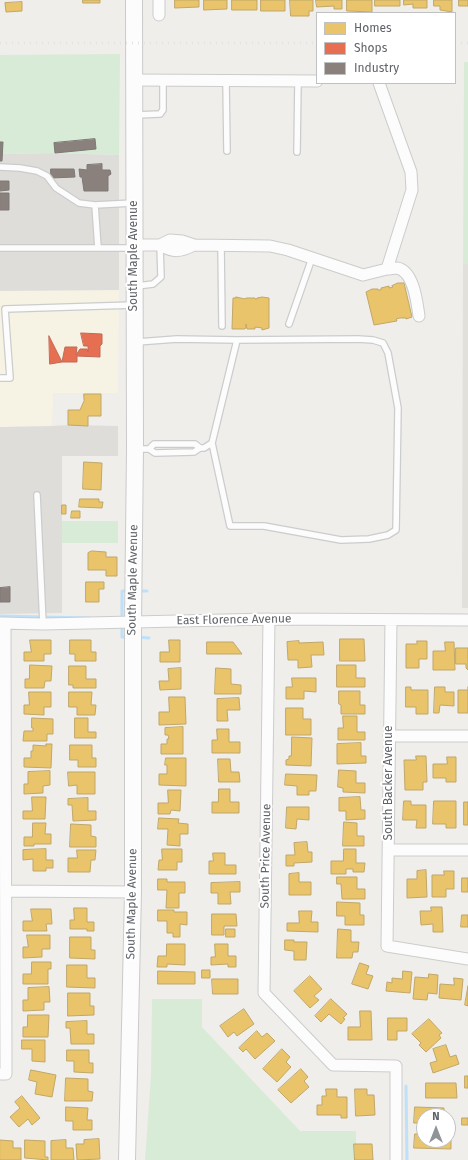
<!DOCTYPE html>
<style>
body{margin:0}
#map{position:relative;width:468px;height:1160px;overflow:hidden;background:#efeeea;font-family:"Fira Sans",sans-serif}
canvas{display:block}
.legend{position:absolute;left:316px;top:12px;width:140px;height:72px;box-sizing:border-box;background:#fff;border:1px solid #bfc1c3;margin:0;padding:5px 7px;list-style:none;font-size:12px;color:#5f6368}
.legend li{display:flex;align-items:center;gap:8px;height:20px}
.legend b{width:20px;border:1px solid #bfc1c3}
.north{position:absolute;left:416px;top:1108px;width:40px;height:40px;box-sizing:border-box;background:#fff;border:1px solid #bfc1c3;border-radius:50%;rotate:0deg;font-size:11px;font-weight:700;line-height:16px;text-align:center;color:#5f6368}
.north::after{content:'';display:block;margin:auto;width:14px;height:18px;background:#919496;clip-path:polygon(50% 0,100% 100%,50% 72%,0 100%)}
</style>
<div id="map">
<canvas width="468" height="1160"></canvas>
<ul class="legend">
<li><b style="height:11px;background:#e9c46a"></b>Homes</li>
<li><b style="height:11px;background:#e76f51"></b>Shops</li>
<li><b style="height:11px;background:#8a817c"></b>Industry</li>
</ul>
<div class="north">N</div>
</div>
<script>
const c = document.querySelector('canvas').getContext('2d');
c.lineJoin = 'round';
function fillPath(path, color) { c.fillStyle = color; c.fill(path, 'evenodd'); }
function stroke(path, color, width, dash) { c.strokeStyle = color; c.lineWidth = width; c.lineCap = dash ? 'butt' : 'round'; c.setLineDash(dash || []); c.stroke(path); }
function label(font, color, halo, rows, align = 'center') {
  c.font = font + ' "Fira Sans",sans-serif'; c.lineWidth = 4; c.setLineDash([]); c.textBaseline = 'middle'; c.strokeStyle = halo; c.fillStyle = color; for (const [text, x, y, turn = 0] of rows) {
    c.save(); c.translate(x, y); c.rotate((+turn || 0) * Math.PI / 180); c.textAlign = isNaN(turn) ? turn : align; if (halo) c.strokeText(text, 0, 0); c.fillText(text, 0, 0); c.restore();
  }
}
fillPath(new Path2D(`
 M119 290 118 393H53L52 426 0 427V291Z`), '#f7f3e4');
fillPath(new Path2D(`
 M55 153 119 155V290L0 291V154Z
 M68 425 118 426V456H62V613L0 614V427L52 426Z`), '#dfddda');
fillPath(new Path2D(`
 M463 264H468V608H462Z`), '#e2e0da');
fillPath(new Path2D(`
 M120 54 119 155 55 153 0 154V55Z
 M464 62H468V264H463Z
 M62 521H118V543H62Z
 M152 999H202V1027L300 1131H356V1160H145L151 1075Z`), '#d8ebd6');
const homes = new Path2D(`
 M83 0H100V3H83Z
 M175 0H199V7L175 8Z
 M204 0H227V9L204 10Z
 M232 0H257V10H232Z
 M261 0H285V11H261Z
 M290 0H313V11H309V16H291Z
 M316 0H342V9H334V6L317 7Z
 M347 0H372V12L347 11Z
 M375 0H400V6H375Z
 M404 0H427V8H413V4L404 5Z
 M434 0H452V12L440 10V6H434Z
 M459 0H468V6H459Z
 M22 2V11L6 12 5 3Z
 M398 283H404L412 317 406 319V318H400L396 319 397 321 374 325 366 292 372 289H378V290H381V288L389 286V288L393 287 392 286Z
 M236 297 245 299 246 298H255V299H257V298L262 297 269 298V328L262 330V328L255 327V329H247L246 324V327L245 329H232L233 298H236Z
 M84 394H101V416H88V426L68 425V410H80L84 401Z
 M84 462 102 463 101 490 83 489Z
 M80 499H99V502H103L102 508 79 507Z
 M62 505H66V514H62Z
 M72 511H80V518H71Z
 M92 551 106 552V557H117V576H106V570H88V553Z
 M86 582H104V589H99V602H86Z
 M340 639H364L365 661H340Z
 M30 640H51V654H44V661H24V652H31Z
 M70 640H91V652H96V661H75V654H70Z
 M169 640H180V662H160V652H169Z
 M299 641V643L323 642 324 655H311L312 667 298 668V660H288L287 642Z
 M417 641H427V659H419V668H406V644H417Z
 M207 642H233L242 654H207Z
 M445 642H454L455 670H433V651H445Z
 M456 648H468V670L466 668V664H456Z
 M30 665 52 666 51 681H45L44 688H25V679H29Z
 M337 665H356V678H365V687H337Z
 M69 666H86V679H96V688H73V685H69Z
 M181 668V689L160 690 159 681H169L168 669Z
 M216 668 231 669V684L241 685V694H215Z
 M292 678H316V692L304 691V699H286V687H292Z
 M406 687H411V690H428V714H416V707H406Z
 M435 687H445V692H454V706L440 705 439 713H434Z
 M468 687V713H458V690H468Z
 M339 691H360V705H365V714H341V705L339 704Z
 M29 692H51V707H44V715L24 714V705H29Z
 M69 692H92L91 705H96L95 715H77V707H69Z
 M169 697H185L186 724 159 725V712H169Z
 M239 698 240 710H227L228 721H217V699Z
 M286 708H303V719H311V735H286Z
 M343 716H357V732H365V740H338V728H343Z
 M32 718 53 719V734H47V741H23L24 731H33V728H32Z
 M75 718H88V732H96V738H75Z
 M183 727V754H161V744H167V739H169L168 735H165V728Z
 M217 729H229V742H240V753H212V740H217Z
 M292 737 312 738 311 766 286 765V760L289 759V756H291Z
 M361 743V756H366V763L337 764V744Z
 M46 744H52L51 768 24 767V758H31V751H33V745L46 746Z
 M70 745H92V758H96V767H78V760H70Z
 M416 756H426L427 782H423V790H405L404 760H416Z
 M447 757H456V782H446V778H433V764H447Z
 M166 758H186V786L159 785V774H167V765H165Z
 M218 759H230L231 772H239L240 782H219Z
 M339 770 356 771V783H365V793L343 792V788L338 787Z
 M50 771V785L43 786V793L24 794V784H28V772Z
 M68 772H95V794H77V785L69 786Z
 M286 774 317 775 316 791H309V795H297V786L285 785Z
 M219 789H230V802H239V813H212V802H218Z
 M168 790H181L180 811 171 810 170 814H158V803H168Z
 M32 797H46L45 819H23V811H32Z
 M360 797 361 810H365V819L346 820V811H339V798Z
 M88 798V811H96V820L73 821 72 805H68V799Z
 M404 801H411V805H426V828H416L417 820H403Z
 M434 801H456V828H446V824H433Z
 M464 802H468V825H464Z
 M287 807H309V820L297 819 296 829 286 828Z
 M159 818 179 819 178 823 188 824V834H180V846L167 845 168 829H158Z
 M344 822 357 823V836H364V846H343Z
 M33 823H46L45 834H51V844H34V846H24V837H32Z
 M71 824 91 825V836L96 837V847H70Z
 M307 842 308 852H312V862L294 863V866H286V855H295L294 843Z
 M46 849V860H53V868H46V871H33V859L23 860V850Z
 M162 849H182V862H177V870H158L159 860H162Z
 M344 849H356V863H365L364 872H353V869H346V874H331V861H343Z
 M77 850H96L95 860H91L90 872H68V858H77Z
 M213 853H225V865H236V874H209V861H213Z
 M426 870 427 897 407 898V879H417V871Z
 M444 871H454V889H446V897H432V875H444Z
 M299 873V882H311V895H289V874Z
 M337 877H357V889H365V899H342L341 884H337Z
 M462 878H468V892H462Z
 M158 879H167V882H185V893H179V908H166L167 890H158Z
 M240 882V892H230L231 904H218V893H211V883Z
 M337 902 360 903V915H364V925H345V916H337Z
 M431 907H442L443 932H433V924L421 925 420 911H431Z
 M74 908H87V922H94V931H87V929H70V920H74Z
 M31 909H51L52 924H46L47 931H23V921H32Z
 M158 910H174V912H187V925L180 924V937H173V933H167V921H158Z
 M299 911H312L311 922H318V932L287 931V923H299Z
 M212 914H236L237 926H224V935H212Z
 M462 915H468V927H461Z
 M226 929H235V937H226Z
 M338 929 351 930V942H359L358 952H353L352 958H337Z
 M27 935H50V949H42V957L23 958V947H28Z
 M70 937H91V950H95V959L70 958Z
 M285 940H294V942H307L306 960H294V951L285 950Z
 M167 944H185V965L167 964V967H157L158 956H166Z
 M215 944H228V956H236V967H228V964L211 965V957H215Z
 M32 962H51V969H48V984H23V974H31Z
 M360 963 369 966 366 974 373 976 368 989 352 984Z
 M67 965H87V978H95V988L67 987Z
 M202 970H210V978H202Z
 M158 971 195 972V984H158Z
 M403 971 412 972 410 993 386 991 387 982 392 983V978L402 979Z
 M429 974 438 975 437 994 428 993 427 1000 413 999 415 977 428 978Z
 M310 976 322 989 314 996 319 1000 310 1008 294 991Z
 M454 978 463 979 461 1000 439 998 440 984 454 985Z
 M212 979H238V994H213Z
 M468 986V1006L465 1005Z
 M49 987 50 1002H44V1010L23 1011V1000H28V988Z
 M68 993H90V1006H94V1015L68 1016Z
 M331 999 347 1014 343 1018 345 1019 341 1024 329 1014 321 1022 315 1016Z
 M244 1009 254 1024 237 1036 234 1032 228 1037 220 1026Z
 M360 1011H371L372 1040H348V1027H360Z
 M28 1015H49L48 1037H23V1027H27Z
 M388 1018H407V1031H397V1040H388Z
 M429 1019 442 1033 439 1035 441 1038 426 1052 419 1045 421 1043 412 1034Z
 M87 1021V1034H94V1044H71L70 1028H66V1022Z
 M257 1031 262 1037 267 1033 275 1041 255 1059 246 1049 243 1052 239 1048Z
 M22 1040H45V1062L32 1061V1049H22Z
 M446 1045 450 1057 456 1055 459 1064 433 1073 430 1063 437 1061 433 1049Z
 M282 1049 290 1057 286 1062 291 1067 277 1082 263 1069Z
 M67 1050H89V1063H93V1073L74 1072V1061H67Z
 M301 1069 308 1077 304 1081 309 1087 291 1103 278 1090Z
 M31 1070 56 1075 52 1097 35 1094 37 1082 29 1080Z
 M465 1076H468V1088H465Z
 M66 1078 88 1079V1091L93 1092 92 1101H65Z
 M426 1083H456L457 1098H426Z
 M326 1089H337V1097H347V1118H341V1115H317V1105H322V1096H326Z
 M355 1089H367V1095H374L375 1115 356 1116Z
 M22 1096 40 1118 32 1125 28 1119 19 1127 10 1117 20 1108 15 1102Z
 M66 1107 88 1108 87 1120H92V1130H73V1121H66Z
 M415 1107 444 1108V1116H424V1125V1123H414Z
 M462 1118H468V1125H462Z
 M415 1134H424V1140H448V1135H451V1149L414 1148Z
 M99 1139 100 1159 77 1160 76 1144H84V1140Z
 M0 1140 13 1141V1148H21V1160H0Z
 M25 1140 45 1141V1157H48V1160L25 1158Z
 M66 1140V1148H73L74 1160H51V1141Z
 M354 1144H372L373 1160H355Z`);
fillPath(homes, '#e9c46a');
stroke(homes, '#c0a769', 1);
const shops = new Path2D(`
 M81 333 102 334V344L100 346V357L77 356V362H62L65 347H77L76 355 80 349H87L88 352V346H84Z
 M49 336 62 362 50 364Z`);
fillPath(shops, '#e76f51');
stroke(shops, '#be6b58', 1);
const industry = new Path2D(`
 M95 139 96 149 55 153 54 143Z
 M0 142H3L2 161H0Z
 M102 164V170H110L111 174 108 176V191H84L82 177H80L79 169 87 170V165Z
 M51 169H74L75 177 51 178Z
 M0 181H9V190L0 191Z
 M0 193H9V210H0Z
 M10 587V602H0V588Z`);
fillPath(industry, '#8a817c');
stroke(industry, '#7d7876', 1);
stroke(new Path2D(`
 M139 591H147
 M0 616 90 618
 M120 618H122V591H129
 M122 624V637H127
 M137 637 149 638
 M406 1086 407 1160`), '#bfe0f9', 3);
const lane = new Path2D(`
 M226 81 227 151
 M136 115 160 114 163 110V80
 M297 152 298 81
 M0 167 20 168 37 171 47 176 56 188 79 203 95 205 133 203
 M95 205 98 248
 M221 245 222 326
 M0 248H134
 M137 286 153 284 161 277 160 245
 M289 324 312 258
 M137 342 177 339 237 340 358 339 373 340 383 343 388 353 398 408 396 530 388 535 369 539 341 540 264 526H230L212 443
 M0 378H10L5 309 134 305
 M136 449H149L155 453 194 452 200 448H204L212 443 237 340
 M149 449 154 444H195L200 448
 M37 495 43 624`);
const street = new Path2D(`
 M159 15V0
 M134 80 317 81
 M134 245H160L170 240 182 241 194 245 270 246 288 250 363 275 387 269 412 190 411 172 379 83
 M160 245C174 253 180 252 194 245
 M387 269C390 269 394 268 397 268 414 271 417 303 419 316
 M269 619 264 993 333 1065 396 1066V1160
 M391 620 387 946 468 959
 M0 623 43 624 269 619 468 620
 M389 736H468
 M389 850H468
 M7 891 133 892
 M0 1074H6L5 623`);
const secondary = new Path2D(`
 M127 1160 133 892V622L135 449 134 0`);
stroke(lane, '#cbcccc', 8);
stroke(street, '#cbcccc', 13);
stroke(secondary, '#cacacb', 18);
stroke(lane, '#fdfcfc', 5.5);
stroke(street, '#fdfcfc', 11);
stroke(secondary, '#fdfcfc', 16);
stroke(new Path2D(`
 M0 43H317
 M455 43H468`), '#e4e4e4', 3, [1, 5]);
label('12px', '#5f6368', '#fff', [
 ["South Maple Avenue",134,256,-90],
 ["South Maple Avenue",133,580,-89],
 ["East Florence Avenue",234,620,-1],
 ["South Backer Avenue",389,783,-90],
 ["South Price Avenue",266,856,-89],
 ["South Maple Avenue",132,904,-89]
]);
</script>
